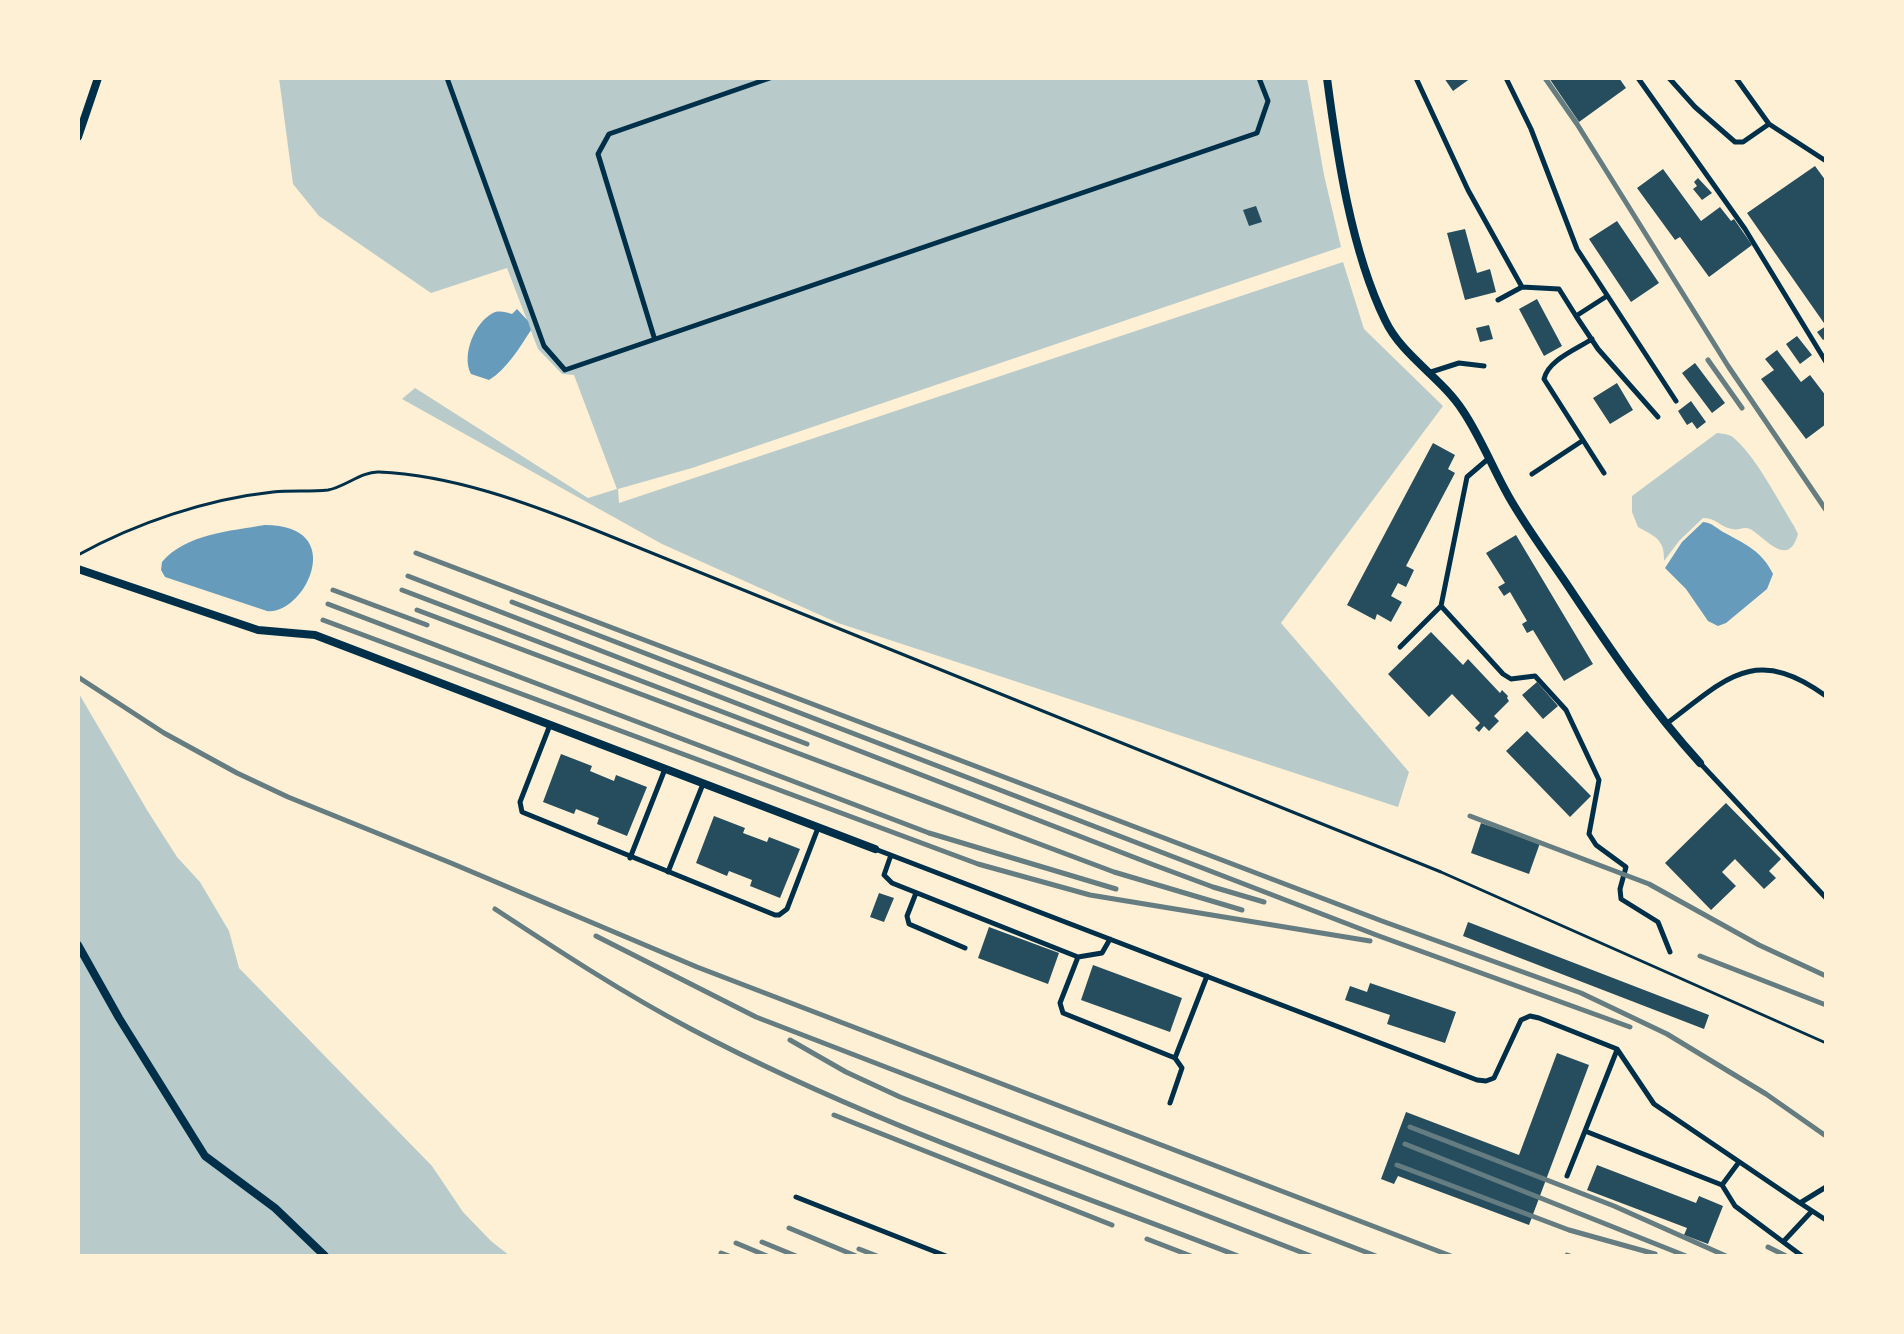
<!DOCTYPE html>
<style>
body{margin:0}
#map{position:relative;width:1904px;height:1334px;overflow:hidden;background:#fdf0d5;font-family:"IBM Plex Serif",serif}
canvas{display:block}
.frame{position:absolute;inset:0;border:80px solid #fdf0d5;pointer-events:none}
</style>
<div id="map">
<canvas width="1904" height="1334"></canvas>
<div class="frame"></div>
</div>
<script>
const c = document.querySelector('canvas').getContext('2d');
c.lineJoin = 'round';
function fillPath(path, color) { c.fillStyle = color; c.fill(path, 'evenodd'); }
function stroke(path, color, width, dash) { c.strokeStyle = color; c.lineWidth = width; c.lineCap = dash ? 'butt' : 'round'; c.setLineDash(dash || []); c.stroke(path); }
fillPath(new Path2D(`
 M279 78H1307L1324 175 1341 247 692 468 618 489 619 503 1343 262 1364 329 1443 406 1281 623 1409 772 1398 807 838 623 662 544 402 399 415 388 588 498 617 489 574 375 562 374 538 349 507 268 431 293 319 216 293 184Z
 M1717 433C1724 434 1730 434 1735 439 1756 457 1779 502 1794 526L1798 534C1788 570 1764 536 1750 529 1743 526 1739 531 1732 529 1720 527 1715 517 1703 518L1679 541 1664 561C1665 540 1655 536 1638 527L1632 512V496Z
 M78 692 147 810 177 857 200 882 229 931 239 968 432 1166 463 1212 491 1241 510 1256H78Z`), '#b9caca');
fillPath(new Path2D(`
 M517 309 528 321 531 330C520 347 507 369 489 380L471 374C461 355 475 322 493 313 499 310 505 312 512 314Z
 M1703 522C1713 523 1717 529 1725 533 1745 544 1762 551 1773 574L1767 589 1726 623 1718 626 1708 621 1686 589 1665 568 1682 542Z
 M265 525C350 525 304 616 267 611L165 577 161 570 162 562C186 534 230 531 265 525Z`), '#669bbc');
fillPath(new Path2D(`
 M1444 78H1471L1453 91Z
 M1549 78H1619L1626 88 1579 122Z
 M1815 166 1826 181V338L1823 340 1817 332 1826 326 1747 213Z
 M1663 169 1701 221 1720 207 1731 221 1734 219 1752 245 1709 277 1680 237 1675 240 1637 188Z
 M1698 178 1712 193 1702 200 1693 189 1697 186 1694 182Z
 M1256 206 1262 222 1249 226 1243 210Z
 M1617 221 1659 283 1631 302 1589 239Z
 M1465 229 1477 273 1490 269 1496 292 1465 300 1447 233Z
 M1537 299 1562 346 1544 356 1519 309Z
 M1489 325 1493 339 1480 342 1476 328Z
 M1797 336 1812 355 1800 364 1786 344Z
 M1777 350 1801 382 1810 375 1826 396V424L1806 439 1761 379 1774 370 1765 359Z
 M1695 363 1725 403 1712 413 1682 373Z
 M1617 383 1633 410 1610 424 1593 398Z
 M1691 401 1706 422 1697 429 1692 422 1687 425 1678 411Z
 M1433 443 1455 455 1448 469 1455 473 1406 566 1414 570 1406 587 1398 583 1391 596 1402 602 1391 622 1377 614 1375 620 1347 605Z
 M1516 535 1593 664 1564 681 1533 630 1527 633 1522 624 1527 621 1510 592 1504 596 1498 587 1505 583 1486 553Z
 M1431 632 1463 665 1468 659 1500 693 1502 690 1508 696 1507 698 1509 701 1494 716 1499 721 1489 731 1484 726 1479 732 1475 728 1480 723 1452 694 1429 717 1388 674Z
 M1537 682 1558 706 1543 719 1522 695Z
 M1527 731 1591 796 1570 817 1506 751Z
 M561 754 592 766 590 771 614 781 616 775 647 787 627 836 597 824 599 818 576 809 574 814 543 802Z
 M1726 803 1781 859 1769 871 1776 878 1764 889 1735 859 1722 872 1736 886 1711 910 1665 863Z
 M714 816 745 828 743 833 767 842 769 837 800 849 780 898 750 886 752 880 729 871 727 876 696 863Z
 M1481 823 1540 843 1529 874 1471 853Z
 M879 893 894 898 884 922 870 917Z
 M1468 922 1709 1015 1704 1029 1463 936Z
 M989 927 1059 953 1048 984 978 958Z
 M1093 965 1182 998 1170 1032 1081 1000Z
 M1370 983 1456 1012 1445 1043 1387 1024 1390 1015 1345 1000 1350 986 1367 992Z
 M1557 1053 1589 1065 1529 1225 1398 1176 1394 1184 1381 1179 1406 1112 1519 1155Z
 M1597 1165 1696 1203 1699 1196 1723 1206 1708 1244 1684 1235 1687 1228 1587 1190Z`), '#264d5e');
stroke(new Path2D(`
 M78 555C136 523 207 499 273 492 291 490 310 492 328 490 345 487 362 471 379 472 452 475 528 503 595 530L1441 872 1826 1043`), '#003049', 3);
stroke(new Path2D(`
 M447 78 544 346 565 370 1257 133 1268 101 1259 78
 M1416 78 1468 190 1522 287 1559 289 1576 316 1607 296
 M1506 78 1531 129 1577 249 1676 401
 M1638 78 1745 229 1826 362
 M1669 78 1695 107 1735 142H1743L1769 124 1826 161
 M1736 78 1769 124
 M1498 300 1522 287
 M1576 316 1598 349 1658 417
 M654 337 598 154 609 134 770 78
 M1592 339C1577 349 1548 360 1544 379L1604 473
 M1431 372 1459 363 1484 366
 M1488 459 1467 477 1441 606 1503 674 1511 679 1535 676 1566 710 1599 780 1589 834 1596 845 1626 867 1620 889 1621 899 1658 922 1670 952
 M1532 474 1582 441
 M1400 647 1441 606
 M1666 724C1726 679 1754 644 1826 696
 M550 725 520 802 522 812 775 915H779L787 909 818 828
 M1700 763 1826 898
 M875 849 1477 1080 1486 1081 1494 1078 1521 1020 1530 1016 1539 1018 1617 1049 1654 1104 1800 1203 1826 1187
 M891 855 884 875 892 883 1078 957 1102 953 1110 939
 M630 858 665 769
 M668 872 703 784
 M916 893 907 916 909 924 965 948
 M1078 957 1060 1003 1063 1013 1175 1058 1182 1068 1170 1103
 M1617 1050 1585 1131 1722 1185 1735 1206 1802 1256
 M1175 1058 1207 976
 M1567 1176 1585 1131
 M1722 1185 1739 1162
 M796 1197 946 1256
 M1800 1203 1826 1220
 M1783 1242 1812 1211`), '#003049', 5);
stroke(new Path2D(`
 M1327 78C1337 155 1351 250 1385 320 1402 356 1441 377 1463 411 1481 438 1493 469 1509 497 1526 527 1547 555 1566 583 1608 646 1649 707 1700 763
 M78 137 98 78
 M78 569 258 630 315 635 875 849
 M78 945 119 1018 205 1156 275 1208 325 1256`), '#003049', 8);
stroke(new Path2D(`
 M1545 78 1577 124 1728 366 1826 510
 M1708 360 1742 408
 M416 553 1382 921 1581 993 1667 1034 1766 1094 1826 1136
 M408 576 1154 865 1213 887 1264 902
 M333 590 427 625
 M402 590 807 744
 M512 602 1379 936 1630 1027
 M328 604 929 833 1116 889
 M417 610 1114 872 1242 910
 M323 620 978 864 1090 895 1370 941
 M78 677 164 733 237 773 288 797 451 863 697 967 1451 1256
 M1470 816 1649 884 1759 945 1826 976
 M495 909C559 951 623 993 691 1029 865 1121 1055 1185 1238 1256
 M596 936 756 1017 1376 1256
 M1700 956 1826 1005
 M790 1040 846 1072 900 1097 1311 1256
 M834 1115 1112 1225
 M1410 1127 1614 1206 1726 1256
 M1405 1144 1686 1256
 M1397 1165 1569 1230 1655 1254
 M789 1228 856 1256
 M1147 1239 1191 1256
 M762 1242 796 1256
 M736 1243 767 1256
 M1768 1247 1786 1256
 M859 1249 877 1256
 M721 1253 729 1256
 M1567 1255 1570 1256`), '#657d81', 5);
</script>
